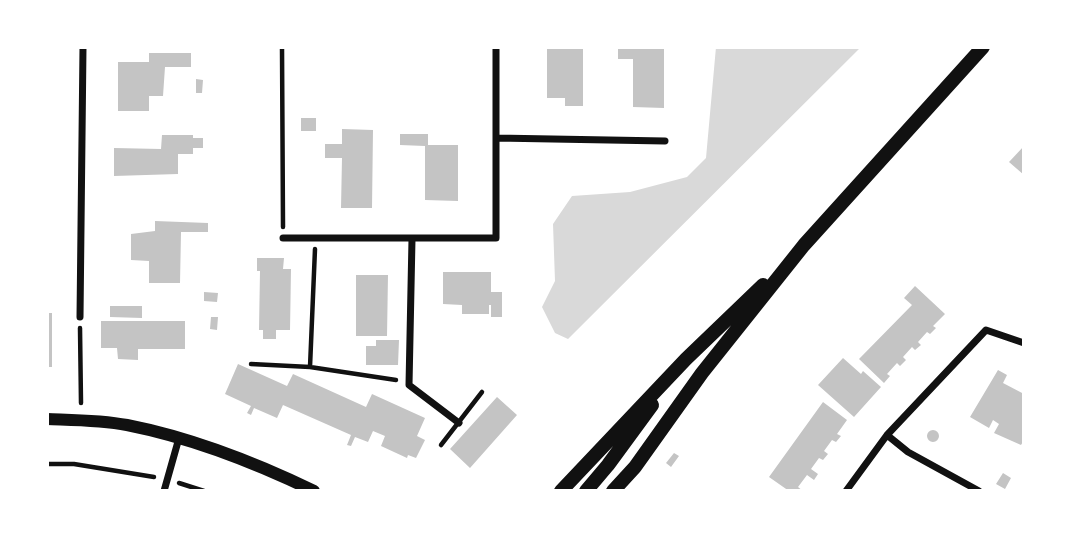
<!DOCTYPE html>
<style>
body{margin:0}
#map{position:relative;width:1071px;height:538px;overflow:hidden;background:#fff;font-family:Karla,sans-serif}
canvas{display:block}
.frame{position:absolute;inset:0;border:49px solid #fff;pointer-events:none}
</style>
<div id="map">
<canvas width="1071" height="538"></canvas>
<div class="frame"></div>
</div>
<script>
const c = document.querySelector('canvas').getContext('2d');
c.lineJoin = 'round';
function fillPath(path, color) { c.fillStyle = color; c.fill(path, 'evenodd'); }
function stroke(path, color, width, dash) { c.strokeStyle = color; c.lineWidth = width; c.lineCap = dash ? 'butt' : 'round'; c.setLineDash(dash || []); c.stroke(path); }
fillPath(new Path2D(`
 M716 47H861L568 339 555 333 542 307 555 281 553 224 572 196 630 192 687 177 706 158Z`), '#d9d9d9');
fillPath(new Path2D(`
 M547 47H583V106H565V98H547Z
 M618 47H664V108L633 107V59H618Z
 M149 53H191V67H165L163 96H149V111H118V62H149Z
 M196 79 203 80 202 93H196Z
 M301 118H316V131H301Z
 M342 129 373 130 372 208H341L342 158H325V144H342Z
 M400 134H428V145H458V201L425 200V146L400 145Z
 M162 135H193V138H203V148H193V154H178V174L114 176V148L161 149Z
 M1024 146V175L1009 162Z
 M155 221 208 223V232H181L180 283H149V261L131 260V234L155 231Z
 M257 258H284L283 269H291L290 330H276V339H263V330H259L260 271H257Z
 M443 272H491V292H502V317H491V305H489V314H462V305L443 304Z
 M356 275H388L387 336H356Z
 M915 286 945 314 933 326 936 328 930 334 927 332 918 342 921 345 915 350 912 347 903 357 906 360 900 366 897 363 887 374 890 376 884 383 859 359 912 305 904 298Z
 M204 292 218 293 217 302 204 301Z
 M110 306H142V318L110 317Z
 M47 313H52V367H47Z
 M211 317H218L217 330 210 329Z
 M101 321H185V349H138V360L118 359 117 348H101Z
 M376 340H399L398 365H366V346H376Z
 M843 358 861 374 863 371 881 387 854 417 818 385Z
 M238 364 287 386 293 374 366 407 372 394 425 418 417 436 425 440 416 458 408 455 407 458 381 446 385 436 373 431 368 442 355 437 351 446 347 445 351 435 283 405 277 418 254 408 251 415 247 413 251 406 225 394Z
 M998 370 1007 375 1003 383 1024 394V440L1021 445 994 433 999 424 993 420 989 428 970 417Z
 M497 397 517 415 470 468 450 449Z
 M823 402 847 420 837 434 841 436 836 442 832 440 824 451 828 454 823 460 819 458 811 469 818 474 814 480 807 475 798 487 803 491H789L769 477Z
 M927 436a6 6 0 1 1 12 0a6 6 0 1 1-12 0Z
 M674 453 679 456 671 467 666 463Z
 M1003 473 1011 478 1005 489 996 484Z`), '#c4c4c4');
stroke(new Path2D(`
 M282 47 283 227
 M80 328 81 403
 M251 364 310 367 396 380
 M310 367 315 249
 M47 464H74L154 477
 M179 483 204 491`), '#111', 4.5);
stroke(new Path2D(`
 M441 445 482 392`), '#111', 4.5);
stroke(new Path2D(`
 M496 138 665 141
 M283 238H496V47
 M412 239 409 385 459 423
 M80 317 83 47
 M887 435 908 452 979 491
 M164 491 179 438
 M846 491 887 435 986 330 1024 343`), '#111', 7);
stroke(new Path2D(`
 M47 419C74 420 101 420 127 425 193 438 254 462 314 491`), '#111', 12);
stroke(new Path2D(`
 M561 491 686 359 763 285
 M586 491 608 465 652 405
 M613 491 635 467 702 373 804 245 983 47`), '#111', 14);
</script>
